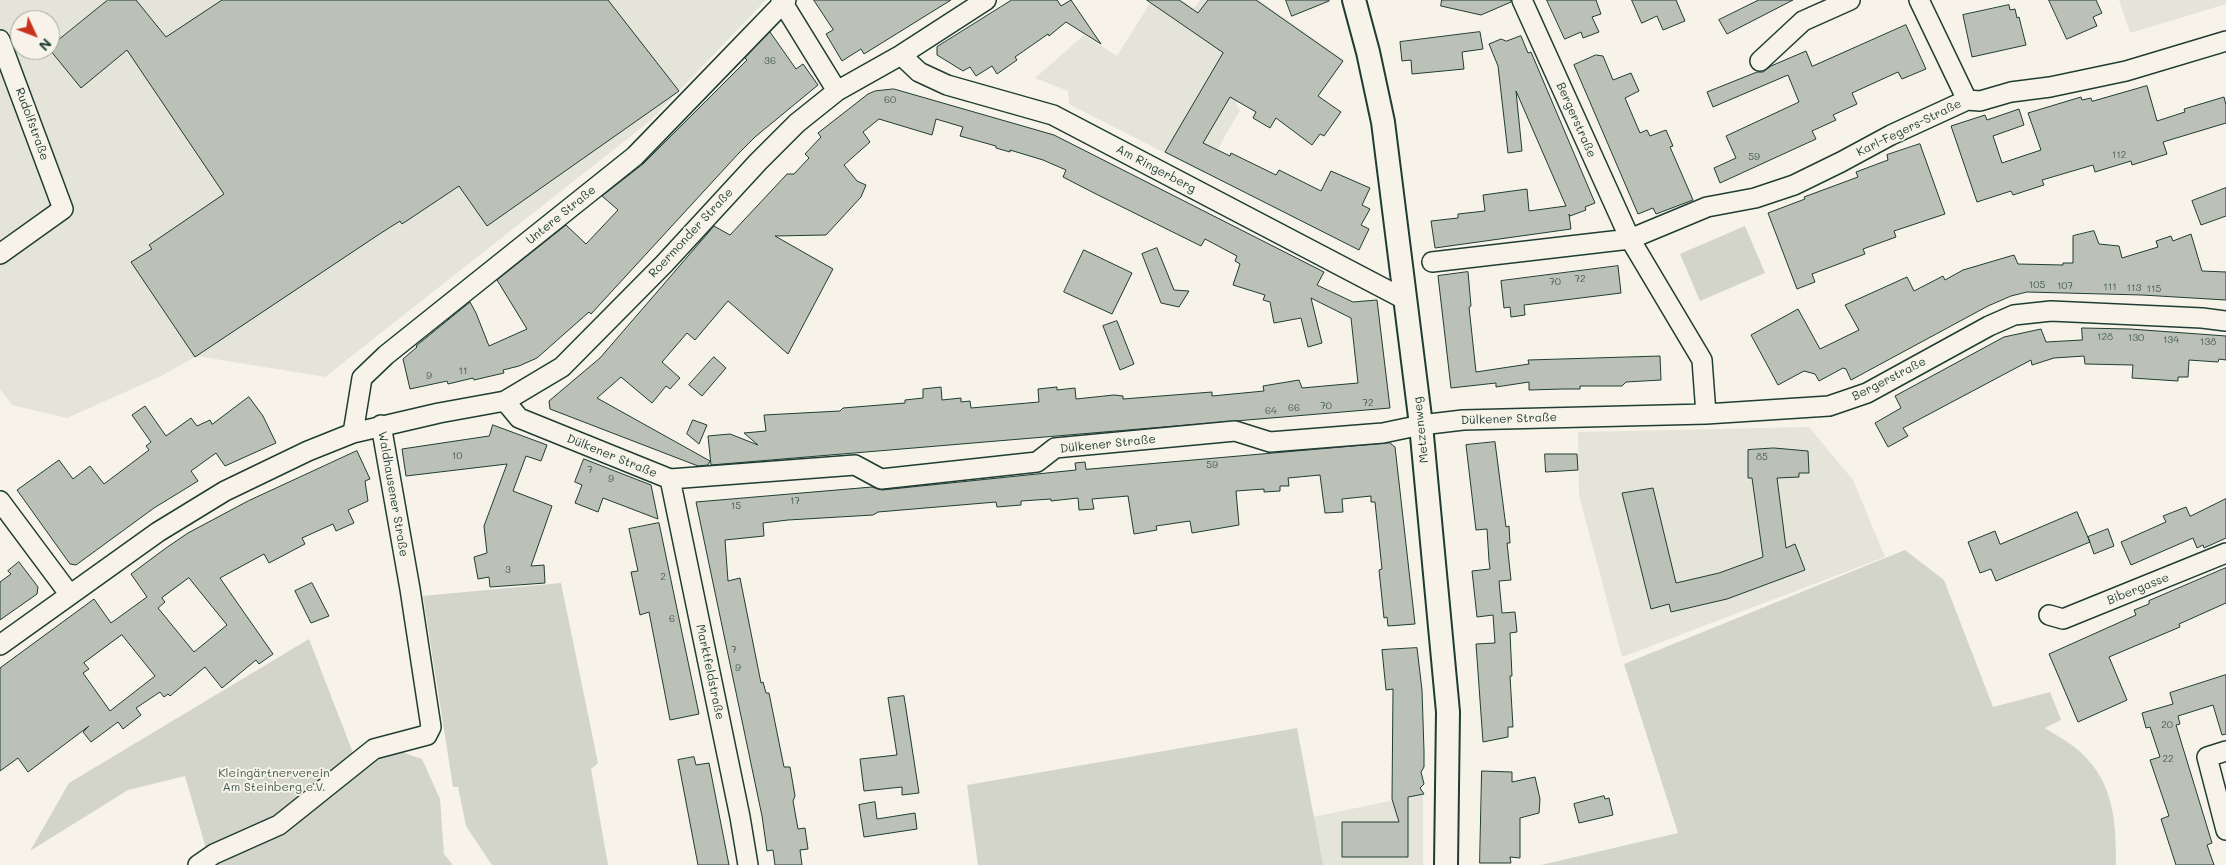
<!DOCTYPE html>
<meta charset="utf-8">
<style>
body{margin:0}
#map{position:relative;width:2226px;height:865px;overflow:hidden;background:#f7f3e8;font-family:Mali,sans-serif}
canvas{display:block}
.north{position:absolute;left:10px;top:10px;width:50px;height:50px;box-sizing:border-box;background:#f7f3e8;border:1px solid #a1aaa0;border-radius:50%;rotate:133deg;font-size:14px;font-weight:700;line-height:20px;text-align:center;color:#1f3d34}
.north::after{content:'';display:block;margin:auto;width:18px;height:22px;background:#c8321e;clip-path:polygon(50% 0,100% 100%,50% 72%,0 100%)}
</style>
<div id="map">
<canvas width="2226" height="865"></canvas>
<div class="north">N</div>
</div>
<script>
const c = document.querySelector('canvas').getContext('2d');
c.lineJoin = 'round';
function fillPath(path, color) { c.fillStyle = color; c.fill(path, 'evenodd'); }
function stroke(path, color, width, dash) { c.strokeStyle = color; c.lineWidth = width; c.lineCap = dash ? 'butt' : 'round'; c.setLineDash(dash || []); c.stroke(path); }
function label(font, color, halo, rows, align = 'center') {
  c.font = font + ' Mali,sans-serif'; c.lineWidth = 4; c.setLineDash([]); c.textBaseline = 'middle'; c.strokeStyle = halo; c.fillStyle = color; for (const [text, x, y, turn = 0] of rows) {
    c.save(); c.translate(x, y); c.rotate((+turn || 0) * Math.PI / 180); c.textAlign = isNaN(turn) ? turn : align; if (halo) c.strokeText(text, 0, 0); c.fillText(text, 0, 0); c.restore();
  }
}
fillPath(new Path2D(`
 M0 0H766L650 121 325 377 197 356 159 377 67 418 12 405 0 389ZM20 20H50V50H20Z
 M1152 0H1182L1194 8 1200 0H1259L1344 60 1318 97 1265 62 1236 104 1240 110 1204 173 1069 104 1068 91 1035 78 1084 35 1117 56Z
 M2119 0H2226V4L2130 33Z
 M1809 427 1853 480 1885 557 1622 657 1579 495 1578 432Z
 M1423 794V865H1322L1313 817Z`), '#e5e4d9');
fillPath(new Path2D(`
 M1745 226 1765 273 1700 301 1680 254Z
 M1905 550 1944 580 1993 707 2050 692 2061 720 2045 728C2060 738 2077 746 2088 760 2115 789 2116 828 2116 865H1541L1678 833 1624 664Z
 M561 583 598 763 591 769 608 865H492L466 826 458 787H453L423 596Z
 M309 639 360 771 393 749 422 759 440 799 444 854 453 865H195L209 859 185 776 128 790 30 851 69 783Z
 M1297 728 1323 865H978L967 785Z`), '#d3d5ca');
const building = new Path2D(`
 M108 0H136L166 37 222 0H608L679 91 487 226 459 186 402 224 400 221 378 235 195 357 131 262 152 249 149 245 224 194 127 50 81 88 50 50V47Z
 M814 0H951L864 54 861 49 842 61 826 34 833 30Z
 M1012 0H1057L1061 6 1071 0 1101 44 1066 22 1049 36 1048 34 1015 57 1017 60 997 74 992 66 976 76 970 67 963 71 937 55V47Z
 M1147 0H1179L1198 13 1208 0H1256L1343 61 1318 96 1341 112 1324 136 1320 134 1312 145 1276 118 1270 128 1253 118 1256 112 1230 97 1203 143 1230 156 1231 153 1276 175 1279 170 1321 191 1331 171 1370 188 1362 205 1370 209 1361 225 1369 229 1359 250 1165 152 1223 53Z
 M1286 0H1329V1L1292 16Z
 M1442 0H1511V2L1481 15 1441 6Z
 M1547 0H1596L1601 14 1592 17 1599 32 1583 38 1581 32 1565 39Z
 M1632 0H1676L1685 21 1663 30 1657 16 1642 23Z
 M1759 0H1793L1727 34 1719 20Z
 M2049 0H2096L2102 13 2093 17 2097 26 2067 39Z
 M2009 5 2010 10 2015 9 2017 18 2019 17 2026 45 1972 57 1963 15Z
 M1906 25 1926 69 1902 79 1898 72 1852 93 1857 104 1833 115 1836 120 1812 131 1816 139 1720 183 1714 168 1736 158 1726 136 1799 102 1788 75 1713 107 1707 92 1757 72H1763L1771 66 1806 51 1812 66Z
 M770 32 796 69 803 64 818 85 755 137 738 154 591 314 589 312 537 358 519 366 503 370 504 373 474 380 473 378 448 384 447 381 410 389 403 359 417 347 416 346 470 302 476 313 489 346 527 329 497 280 566 225 586 244 618 210 602 196 643 164 747 60 745 58Z
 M1480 32 1483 49 1462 52 1464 69 1412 74 1411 60 1402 61 1400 42Z
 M1521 36 1528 53 1531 52 1595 203 1585 207 1586 210 1570 216 1569 214 1571 229 1435 248 1431 221 1458 218V214L1485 211 1483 195 1527 189 1529 211 1566 206 1516 91 1522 151 1508 153 1498 66 1489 44 1501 39 1506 41Z
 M1596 55 1603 56 1613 80 1631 73 1639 91 1625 98 1640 133 1647 130 1650 136 1666 130 1673 146 1670 147 1693 200 1656 214 1653 208 1638 214 1574 65Z
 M2147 86 2157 121 2185 112 2184 109 2224 97 2226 105V123L2163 142 2167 154 2132 165 2131 161 2095 172 2093 165 2042 180 2044 185 2013 195 2011 191 1977 202 1951 126 1985 115 1987 120 2019 109 2024 125 1993 136 2002 163 2041 150 2028 113 2081 97 2082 100 2091 98 2092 101Z
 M894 89 1054 135 1324 272 1317 285 1353 302 1377 300 1390 408 711 465 708 436 730 434 758 445 744 433 766 431 764 415 840 411 843 408 905 403V400L923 398V389L941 387 942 400 961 398V402L970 401 971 408 1039 402 1038 389 1057 387V390L1075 388 1076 399 1114 395 1123 396V399L1212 392V396L1264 391 1263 386 1299 380 1302 388 1358 383 1351 318 1311 298 1322 343 1308 347 1301 318 1274 323 1270 302 1263 300 1265 295 1233 285 1240 264 1235 261 1237 256 1205 239 1201 246 1094 193 1063 177 1066 170 1043 160 1010 150V152L996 148V146L960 136 963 127 936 119 932 135 879 119 863 132 870 142 844 165 857 181 866 185 861 197 826 235 775 236 833 269 788 354 728 301 695 340 687 333 662 362 680 378 670 389 666 386 652 403 621 377 597 398 710 461 708 465 698 466 550 409 549 401 600 358 714 226 730 235 787 174H794L809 158 805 154 821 137 818 133 868 94 875 91Z
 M1920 144 1945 214 1894 231 1896 237 1863 249 1865 254 1812 274 1815 282 1797 289 1768 213 1805 199 1804 197 1858 177 1856 172 1888 160 1887 155Z
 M2226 188V216L2201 225 2192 201Z
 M2094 231 2099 244 2119 246 2122 258 2158 247 2156 241 2171 236 2173 241 2191 234 2202 271 2226 272V300L2142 295 2027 292 2011 296 1988 306 1851 380 1846 369 1843 368 1819 381 1815 374 1804 371 1778 385 1751 335 1798 309 1820 349 1859 330 1845 305 1907 277 1914 291 1943 276 1945 280 1963 270 2014 255 2018 264 2063 265V263H2073V236Z
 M1157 248 1174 290 1189 291 1179 307 1161 303 1142 254Z
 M1084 250 1132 273 1112 314 1064 292Z
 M1618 266 1621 293 1524 305 1525 315 1511 317 1510 307 1504 308 1501 281Z
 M1468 272 1471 306 1469 307 1476 372 1529 364 1528 360 1660 356 1661 380 1626 382 1622 386H1580V389H1563L1529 390V382L1496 387V383L1451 388 1438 276Z
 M1117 321 1134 364 1120 370 1103 326Z
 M2082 328 2130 329 2226 336V360L2219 359 2218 362 2189 360 2188 377H2178V381L2132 378 2133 365 2085 364 2084 356 2054 358 2032 365 2031 360 1903 428 1908 436 1888 447 1875 423 1901 408 1895 396 2004 337 2041 329 2046 342 2082 340Z
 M714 357 726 368 702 396 689 385Z
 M249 397 263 416 276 443 225 466 216 453 191 471 198 481 154 508 76 565 70 564 17 490 59 460 73 479 90 466 104 484 149 450 146 446 151 442 132 415 145 406 166 436 191 418 197 426 210 420 212 424Z
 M693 420 707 425 699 444 687 434Z
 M493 425 547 445 541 461 526 456 513 491 552 506 531 566 544 565 545 583 490 587 489 577 478 579 474 557 487 553 484 526 507 464 406 476 402 449 489 436Z
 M1495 442 1506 527 1509 526 1510 543H1507L1511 580 1499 581 1502 613 1515 612 1517 632 1510 633 1512 676H1510L1513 727H1508V737L1483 742 1476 644 1495 643 1493 615 1477 617 1472 571 1490 569 1489 561 1487 529 1476 530 1466 445Z
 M1390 443 1395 447 1415 624 1388 626 1387 617 1384 618 1379 570 1382 569 1375 502H1371V496L1342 499 1343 512 1325 513 1320 475 1288 478 1289 486H1280V491L1264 492V489L1236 491 1239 525 1192 533 1190 521 1156 526 1157 530 1134 534 1128 496 1092 499 1094 509 1079 510 1078 498 1051 501V499L1021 501V505L997 507 996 502 878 512 873 515 788 520 763 523 764 536 725 540 728 581 740 578 761 683 763 682 766 693H769L784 767H790L795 796 793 801 798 829 805 828 808 849 800 850 802 865H775L773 850 767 851 762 816 696 502 872 487 882 490 1076 470 1075 463 1085 462 1086 469Z
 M1774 448 1808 451 1809 473H1799V477L1777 478 1786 548 1795 544 1805 570 1727 599 1671 612 1669 604 1651 609 1622 493 1653 488 1676 583 1719 573 1763 557 1752 478H1748V450Z
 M357 451 370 479 365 481 368 501 348 510 354 523 336 531 333 524 302 538 305 544 269 563 264 554 220 578 273 654 259 664 256 660 222 688 205 667 170 696 168 694 164 697 160 692 136 708 141 715 123 729 118 722 91 742 83 732 89 726 28 772 18 758 0 771V668L94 599 111 623 147 597 131 574 166 548 188 533 248 501ZM189 578 227 625 194 652 158 608 165 602 162 598ZM122 635 155 676 110 711 83 673 89 669 84 663Z
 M1545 454H1577L1578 470 1546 472Z
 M584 459 651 485 658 519 603 498 598 512 575 503 582 485 575 482Z
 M2226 499V538L2204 548 2203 545 2197 548 2193 538 2131 565 2121 542 2166 522 2163 516 2186 507 2190 516Z
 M2077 512 2090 542 1996 581 1991 569 1980 573 1968 542 1995 531 2000 544Z
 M659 523 699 714 670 720 649 612 640 615 631 572 638 571 629 529Z
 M2108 529 2114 546 2094 554 2088 537Z
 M19 562 38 587 37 594 0 620V582L11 574 8 571Z
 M2226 568V603L2179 624 2180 627 2109 657 2127 700 2078 722 2049 654 2136 615 2134 610 2149 604V601Z
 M312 583 329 616 311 623 295 591Z
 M1417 648 1422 690 1424 751V767L1421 772 1424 784 1420 788 1424 794 1408 797V857H1342V822H1399L1392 799 1393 689 1386 690 1382 650Z
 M2226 675V734L2222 735 2213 705 2178 716 2180 724 2176 725 2212 843 2207 845 2214 865H2176L2161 819 2169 816 2150 760 2160 757 2150 727 2146 728 2142 713 2173 704 2170 693Z
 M904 696 919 793 902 795V787L864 791 860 759 897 755 888 698Z
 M694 757 696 765 709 763 729 865H698L678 760Z
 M1482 771 1512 772V782L1535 777 1540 799 1539 813 1520 818V858L1510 857 1511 863H1480Z
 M1604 796 1605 799 1609 798 1613 815 1579 823 1574 804Z
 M875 802 877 819 915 813 917 829 864 837 859 805Z`);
fillPath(building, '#bbc1b6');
stroke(building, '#1f3d34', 1);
const minor = new Path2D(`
 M781 0 837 91
 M1522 0 1630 239 1702 360 1706 414
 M1919 0 1967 100
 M0 40 63 209 0 254
 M901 55 919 72 947 85 1053 115 1406 300
 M1760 61 1803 21 1850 0
 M1432 262 1630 239 1707 207 1755 198 1794 185 1841 162 1891 135 1967 100 1980 101 2011 92 2050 87 2126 71 2226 41
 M505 401 519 418 670 479 855 465 881 479 1037 462 1055 448 1235 431 1270 442 1383 433 1421 425 1463 420 1706 414 1829 406 1867 393 1989 326 2014 315 2051 311 2202 318 2226 321
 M353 433 362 378 386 355 635 156 786 0
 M670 479 740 817 748 865
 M0 501 70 595
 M2049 615 2063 619 2226 553
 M0 645 158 532 225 491 308 451 353 433 439 413 505 401 562 367 664 264 758 162 797 123 837 91 901 55 986 0
 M2226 751 2207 757 2226 830
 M198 865 214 854 279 825 374 749 427 735 431 727 410 589 381 425`);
const major = new Path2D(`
 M1354 0 1368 52 1383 122 1421 425 1448 712 1446 865`);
stroke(minor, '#1f3d34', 22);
stroke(major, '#1f3d34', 26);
stroke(minor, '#f7f3e8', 19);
stroke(major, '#f7f3e8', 22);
label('10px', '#465e54', null, [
 ["36",770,61],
 ["60",890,100],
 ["112",2119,155],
 ["59",1754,157],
 ["72",1580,279],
 ["70",1555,282],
 ["105",2037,285],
 ["107",2065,286],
 ["111",2110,287],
 ["113",2134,288],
 ["115",2154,289],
 ["128",2105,337],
 ["130",2136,338],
 ["134",2171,340],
 ["138",2208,342],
 ["11",463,371],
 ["9",429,376],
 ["72",1368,403],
 ["70",1326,406],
 ["66",1294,408],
 ["64",1271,411],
 ["10",457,456],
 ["85",1762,457],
 ["59",1212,465],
 ["7",590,470],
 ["9",611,479],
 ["17",795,501],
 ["15",736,506],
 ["3",508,570],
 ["2",663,577],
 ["6",672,619],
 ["7",734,650],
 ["9",738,668],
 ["20",2167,725],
 ["22",2168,759]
]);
label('12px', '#1f3d34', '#f7f3e8', [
 ["Bergerstraße",1576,120,66],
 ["Rudolfstraße",32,124,70],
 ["Karl-Fegers-Straße",1909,128,-26],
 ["Am Ringerberg",1156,169,28],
 ["Untere Straße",561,215,-39],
 ["Roermonder Straße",691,233,-47],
 ["Bergerstraße",1889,379,-27],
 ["Dülkener Straße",1509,419,-2],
 ["Metzenweg",1421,430,-96],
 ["Dülkener Straße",1108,444,-6],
 ["Dülkener Straße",612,456,22],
 ["Waldhausener Straße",393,494,80],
 ["Bibergasse",2138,589,-22],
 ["Marktfeldstraße",710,672,78]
]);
label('12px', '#435b52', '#f7f3e8', [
 ["Kleingärtnerverein",274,773],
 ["Am Steinberg e.V.",274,787]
]);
</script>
